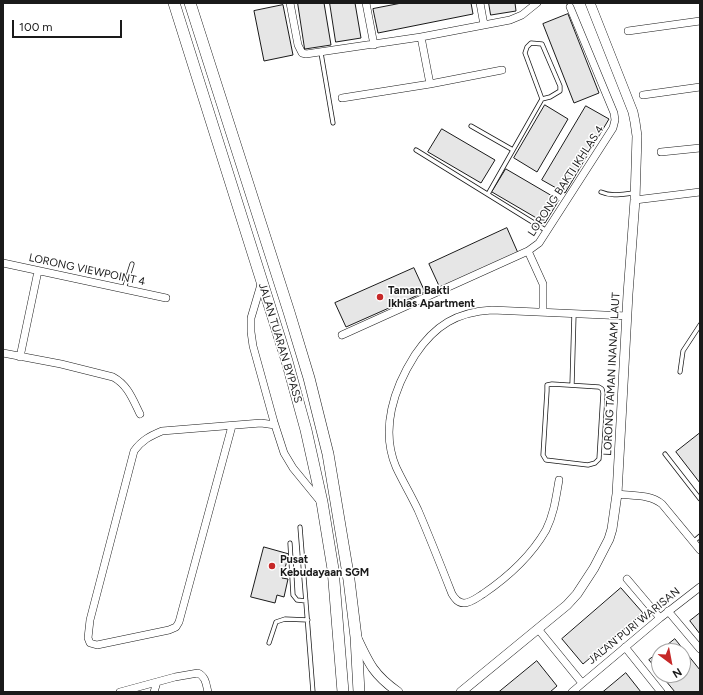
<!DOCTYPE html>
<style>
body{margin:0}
#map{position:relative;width:703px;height:695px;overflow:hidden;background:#fff;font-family:Figtree,sans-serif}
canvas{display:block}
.frame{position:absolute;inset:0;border:4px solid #1a1a1a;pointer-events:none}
.north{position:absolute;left:651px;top:643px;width:40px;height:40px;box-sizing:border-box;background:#fff;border:1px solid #a3a3a3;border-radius:50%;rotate:148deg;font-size:11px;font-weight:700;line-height:16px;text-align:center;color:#1a1a1a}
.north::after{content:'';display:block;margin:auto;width:14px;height:18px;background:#c62828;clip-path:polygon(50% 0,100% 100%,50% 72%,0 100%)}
.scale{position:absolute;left:12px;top:20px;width:110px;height:18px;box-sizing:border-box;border:2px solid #1a1a1a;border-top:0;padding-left:5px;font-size:12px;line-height:14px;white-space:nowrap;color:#1a1a1a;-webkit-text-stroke:3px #fff;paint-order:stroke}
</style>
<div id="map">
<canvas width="703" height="695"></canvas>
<div class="frame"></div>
<div class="north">N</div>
<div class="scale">100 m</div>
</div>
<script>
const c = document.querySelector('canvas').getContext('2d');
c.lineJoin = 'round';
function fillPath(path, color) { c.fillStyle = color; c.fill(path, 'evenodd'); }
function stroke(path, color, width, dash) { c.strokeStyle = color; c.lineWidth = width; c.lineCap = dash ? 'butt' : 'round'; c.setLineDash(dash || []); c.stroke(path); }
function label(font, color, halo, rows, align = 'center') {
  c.font = font + ' Figtree,sans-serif'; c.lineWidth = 3; c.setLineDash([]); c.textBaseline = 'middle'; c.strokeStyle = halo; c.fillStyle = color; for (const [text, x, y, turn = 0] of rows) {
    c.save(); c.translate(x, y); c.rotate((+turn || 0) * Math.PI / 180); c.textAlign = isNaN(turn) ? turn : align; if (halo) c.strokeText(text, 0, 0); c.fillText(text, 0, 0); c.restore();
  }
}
const building = new Path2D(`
 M298 3H324L331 45 305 49Z
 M330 3H355L361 38 336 42Z
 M402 3H471L473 14 378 33 373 9Z
 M489 3H515L516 11 491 15Z
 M283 5 293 55 264 61 254 11Z
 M568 14 599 93 574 103 543 24Z
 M545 105 568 119 537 172 514 158Z
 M586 106 609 119 565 193 542 180Z
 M442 129 495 160 481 183 428 152Z
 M506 169 559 200 545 223 492 192Z
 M507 228 518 253 440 288 429 264Z
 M414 268 425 292 346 327 335 303Z
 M700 433V483L676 452Z
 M264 547 289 554 282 578 288 579 284 597 277 595 275 603 251 597Z
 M621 588 643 613 583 664 562 639Z
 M700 613V634L690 621Z
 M675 639 700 670V692H675L661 675H683V651H660Z
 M659 652V672L649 660Z
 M537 661 557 686 550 692H499Z
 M626 673 641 692H603Z`);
fillPath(building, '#e6e6e6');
stroke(building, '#1a1a1a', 1);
const service = new Path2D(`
 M321 53 333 123
 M471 126 513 150
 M416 150 547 231
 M601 192C612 197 623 194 634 193
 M488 194 542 99 550 97 560 91V86L542 44 531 43 527 47 525 53 542 99
 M124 289 132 264
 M680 372 683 351 700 325
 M552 384 599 387 602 389 603 393 599 459 595 463 588 465 546 460 543 455 547 391V385Z
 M572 385 574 314
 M665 454 700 499
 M300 527 313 692
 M693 542 700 536
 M290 543 293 595 297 600 306 601
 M269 643 276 622 285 619 308 620`);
const minor = new Path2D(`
 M290 3 298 45 302 53 306 54 421 37 510 20 522 15 537 3
 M366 3 374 45
 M480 3 484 25
 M628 31 700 21
 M421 37 430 84
 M643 95 700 87
 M342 98 430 84 502 70
 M661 152 700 148
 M635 200 700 192
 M528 251 543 284V311
 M3 263 166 298
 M262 281 251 318V332L253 346 274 422 284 453 293 468 320 501
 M342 335 528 251 539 243 613 128 615 120 614 113 570 7
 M3 353 61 364 113 377C128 385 133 400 140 414
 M20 357 38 271
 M232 426 179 622 176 627 169 630 97 645 90 643 88 638 90 620 134 451C142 440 150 436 162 431L261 423 275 425
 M559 480C556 497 554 514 546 530 531 556 508 577 483 594 478 597 471 603 464 603 458 603 455 599 452 594 441 566 430 538 418 510 411 495 403 482 396 467 380 429 394 388 415 355 435 325 457 312 492 310L627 316
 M617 494C632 496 650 494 662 504L700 550
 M627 579 660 618
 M668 611 700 649
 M538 629 582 683
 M625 647 661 692
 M120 692 175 677 198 673C206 677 206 684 208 692
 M154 692 157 682
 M572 692 660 618 700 587`);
const secondary = new Path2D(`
 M357 638C369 664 374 675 398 692
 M461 692 567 605 577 594 594 568 609 539 612 529 617 494 628 294 635 200 637 136 635 122 633 112 590 3`);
const trunk = new Path2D(`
 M174 3 287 361 306 430 322 502 333 569 343 692
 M190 3 289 312 309 378 328 454 349 580 356 637 359 692`);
stroke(service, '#1a1a1a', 5);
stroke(minor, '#1a1a1a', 8);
stroke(secondary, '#1a1a1a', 10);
stroke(trunk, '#1a1a1a', 12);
stroke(service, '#fff', 3.5);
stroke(minor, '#fff', 7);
stroke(secondary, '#fff', 9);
stroke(trunk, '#fff', 11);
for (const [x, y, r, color] of [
 [380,297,4,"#c62828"],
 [272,566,4,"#c62828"]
]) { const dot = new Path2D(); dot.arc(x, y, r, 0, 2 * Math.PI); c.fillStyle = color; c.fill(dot); stroke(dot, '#fff', 1.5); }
label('11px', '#1a1a1a', '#fff', [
 ["LORONG BAKTI IKHLAS 4",566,181,-57],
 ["LORONG VIEWPOINT 4",87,270,12],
 ["JALAN TUARAN BYPASS",280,343,73],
 ["LORONG TAMAN INANAM LAUT",612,374,-87],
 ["JALAN PURI WARISAN",634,626,-39]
]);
label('bold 11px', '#1a1a1a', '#fff', [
 ["Taman Bakti",388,291],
 ["Ikhlas Apartment",388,304],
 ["Pusat",280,560],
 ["Kebudayaan SGM",280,573]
], 'left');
</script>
